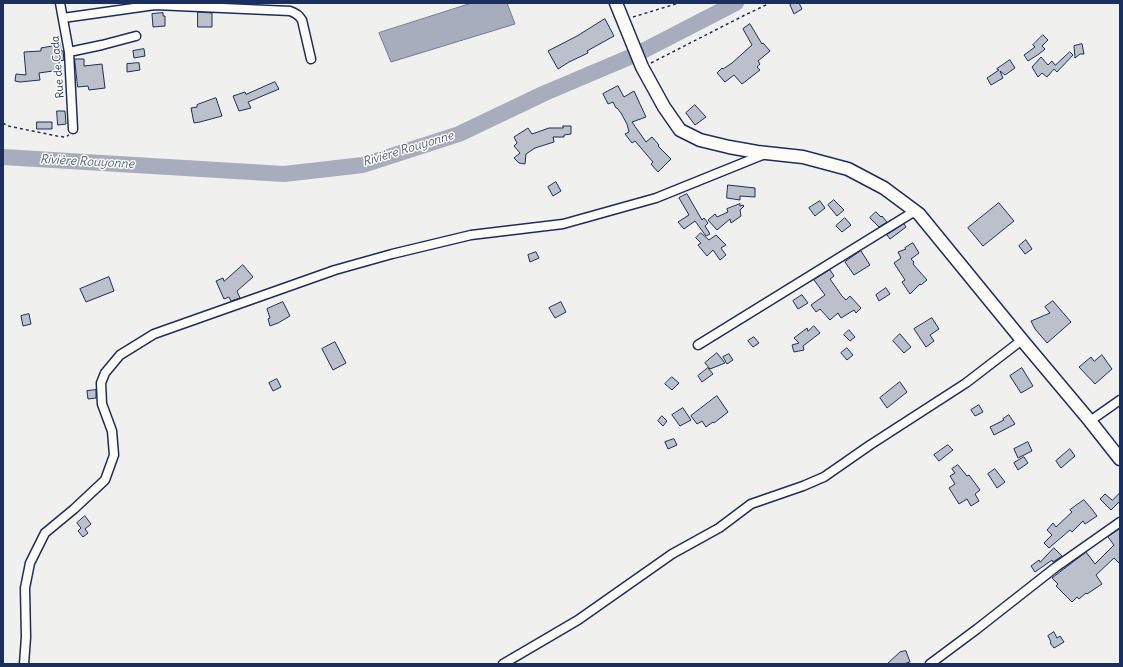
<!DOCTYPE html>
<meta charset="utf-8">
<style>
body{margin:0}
#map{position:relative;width:1123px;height:667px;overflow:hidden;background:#f0f0ee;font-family:Delius,sans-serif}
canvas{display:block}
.frame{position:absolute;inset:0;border:4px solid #1b2f5e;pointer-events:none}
</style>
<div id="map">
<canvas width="1123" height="667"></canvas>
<div class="frame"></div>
</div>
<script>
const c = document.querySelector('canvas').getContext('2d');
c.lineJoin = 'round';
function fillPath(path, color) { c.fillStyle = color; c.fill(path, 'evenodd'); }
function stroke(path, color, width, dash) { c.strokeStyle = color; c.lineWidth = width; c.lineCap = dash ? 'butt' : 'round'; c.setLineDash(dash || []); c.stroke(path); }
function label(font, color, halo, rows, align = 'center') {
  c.font = font + ' Delius,sans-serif'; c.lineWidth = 3; c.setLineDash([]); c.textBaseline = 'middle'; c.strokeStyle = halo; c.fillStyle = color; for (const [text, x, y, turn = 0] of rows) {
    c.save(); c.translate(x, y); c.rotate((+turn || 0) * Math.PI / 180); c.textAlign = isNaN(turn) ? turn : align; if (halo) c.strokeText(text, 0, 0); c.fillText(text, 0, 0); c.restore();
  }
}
const water = new Path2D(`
 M472 3H507L515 24 391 62 379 33Z`);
fillPath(water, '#a7adbd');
stroke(water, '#6f7b97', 1);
stroke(new Path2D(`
 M3 157 284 174 363 165 459 134 545 93 637 54 736 3`), '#a7adbd', 16);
const building = new Path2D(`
 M793 3H799L802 9 794 14 790 5Z
 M198 12 212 13V27H198Z
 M163 13V16H165V26L153 27 152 14Z
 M605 19 614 36 587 51 588 53 569 62 558 69 548 51 577 36Z
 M750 24 762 44 763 43 770 51 758 61 760 64 757 67 760 70 742 84 734 75 725 82 717 73 722 68 723 69 732 63 752 45 743 29Z
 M1043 35 1048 40 1042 46 1045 49 1039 54 1028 61 1024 55 1035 47 1033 45Z
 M60 43 61 51H63L64 60 59 61 60 70 39 73 40 80 20 82 15 81 16 74 26 75 24 52 41 51V48L52 46V44Z
 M1082 44 1084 54H1080L1075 58 1074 46Z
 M144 49 145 56 134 58 133 51Z
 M1070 52 1073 55 1057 72 1054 69 1047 77 1042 73 1038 77 1032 67 1041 57 1048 65 1052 61 1055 65Z
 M75 59H84V66L102 64 105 88 89 90 88 86 78 87Z
 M1010 60 1015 68 1005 75 1000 71 1003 78 991 85 987 78 999 70 997 69Z
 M139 63 140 70 127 72V64Z
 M275 82 279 89 248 102 251 108 239 111 233 96 245 92 246 94Z
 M618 86 624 97 634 91 646 117 632 122 646 142 652 137 659 145 658 146 671 159 658 172 651 164 653 162 635 141 632 143 625 134 629 132 627 124 621 113 617 108H616L613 102 608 104 603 94Z
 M216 98 222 116 200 122 194 123 191 108 197 107V105Z
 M695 105 706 117 695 125 686 113Z
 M57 111H65L66 124 58 125Z
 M37 122H52V129H37Z
 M563 126H571V134L564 135V137H553L554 142 535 148 526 154 525 164 519 163 514 158 520 153 514 146 517 143 514 137 528 128 532 134 549 128H563Z
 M556 182 561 191 553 196 548 187Z
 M728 185 755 188V197L740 196V200L727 198Z
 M687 194 702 220 704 218 708 223 705 226 710 234 706 236 695 221 684 229 678 222 689 215 679 198Z
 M834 200 844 210 837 216 828 205Z
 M820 201 825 208 815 216 809 208Z
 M999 203 1014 221 983 246 968 228Z
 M740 204V206L743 205 744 206 740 210 741 216 731 223 730 219 717 230 708 220 715 214 717 217 728 212 727 209Z
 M876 212 881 217 882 216 887 222 879 227 870 218Z
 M845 218 851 225 842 232 836 226Z
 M904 224 906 227 890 239 887 235Z
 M701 233 709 240 716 235 726 245 721 248 726 255 720 260 713 250 707 256 698 245 701 243 696 238Z
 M1026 240 1032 249 1025 254 1019 246Z
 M913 243 919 253 911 259 914 262 913 264 927 280 921 285 920 284 910 294 902 282 905 280 894 263 901 258 898 252 906 249 905 248Z
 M861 251 870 265 854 275 845 262Z
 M536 252 539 258 530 262 528 255Z
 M243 265 253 277 237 291 240 298 231 301 229 297 224 299 216 281 223 278 224 281Z
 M830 270 834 276 830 279 842 296 846 300 850 296 861 308 856 313 854 310 841 318 838 313 830 320 820 309 816 312 811 305 825 295 814 280Z
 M109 277 114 291 86 302 80 289Z
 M886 288 890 294 879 301 876 295Z
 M802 295 808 303 798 309 793 301Z
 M1053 301 1071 322 1047 343 1035 329 1031 321 1050 313 1045 307Z
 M283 302 290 316 278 323 270 326 268 319 270 318 267 309Z
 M561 302 566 312 555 318 549 308Z
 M29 314 31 324 23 326 21 316Z
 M932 318 939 329 930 335 934 341 926 347 914 329Z
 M814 326 820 333 803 346 804 350 794 352 792 345 799 343 794 338 807 328 808 331Z
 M849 330 855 337 850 341 844 335Z
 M900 334 911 347 904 353 893 341Z
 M754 337 759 343 753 347 748 341Z
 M335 342 346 363 333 370 322 349Z
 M847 348 853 355 847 360 841 353Z
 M717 353 725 363 710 369 705 363Z
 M729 354 733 360 727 364 723 357Z
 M1102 355 1112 369 1095 384 1079 367 1091 357 1094 361Z
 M708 368 713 374 702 382 698 376Z
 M1022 368 1033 386 1021 393 1010 376Z
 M672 377 679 383 672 390 665 384Z
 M277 379 281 387 273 391 269 383Z
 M900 382 907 392 887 408 880 398Z
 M96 390V398L88 399 87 391Z
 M717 396 728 412 714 423 713 422 706 427 702 421 697 424 691 416Z
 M979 405 983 412 975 416 971 410Z
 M683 408 691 420 680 426 672 415Z
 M1009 415 1015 424 994 435 990 427 1004 420 1003 419Z
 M662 416 667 421 663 426 658 421Z
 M674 439 677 445 668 449 665 442Z
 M1028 442 1032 451 1018 458 1014 449Z
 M948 445 953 450 939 461 934 455Z
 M1070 449 1075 456 1061 468 1056 461Z
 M1024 457 1028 463 1018 470 1014 463Z
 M958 465 967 476 969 475 980 490 975 494 979 501 971 506 967 499 959 504 949 488 955 484 950 476 955 473 952 469Z
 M995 469 1005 482 997 488 988 474Z
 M1120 493V501L1111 510 1100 499 1105 494 1112 500Z
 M1084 500 1091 508 1097 516 1085 524 1083 521 1072 532 1070 530 1049 548 1044 543 1052 535 1047 530 1053 523 1056 527 1072 512 1070 510Z
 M85 516 91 524 85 529 88 533 83 537 78 531 81 528 77 523Z
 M1120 529V564L1114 558 1096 575 1102 584 1087 594 1086 593 1079 599 1077 597 1072 602 1056 586 1058 584 1052 578 1086 552 1095 564 1114 545 1108 537Z
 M1054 548 1062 556 1053 562 1052 560 1035 572 1031 566 1039 560 1040 562Z
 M1054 632 1057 638 1060 636 1064 642 1054 648 1050 643 1051 642 1048 636Z
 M906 651 910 662 903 664H887L900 652Z`);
fillPath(building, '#bbc0ca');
stroke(building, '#1b2f5e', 1);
const street = new Path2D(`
 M60 3 69 52 73 129
 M63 18 155 5 290 11C296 13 299 15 302 20L311 59
 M69 52 102 45 136 36
 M698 345 915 211
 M1090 421 1120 400
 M24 664 26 637 25 588 30 563 45 533 74 509 105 480 114 455 112 431 102 404 101 383 105 373 120 355 154 334 335 270 392 254 471 235 563 224 656 198 765 154
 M503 664 578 620 672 554 719 528 751 504 803 486 824 477 870 445 966 383 1022 340
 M930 664 977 629 1056 567 1120 522`);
const secondary = new Path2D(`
 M616 3 642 67 664 107 680 130 700 140 729 147 757 152 803 157 848 169 884 188 919 214 1022 340 1090 421 1120 459`);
stroke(street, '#1b2f5e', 11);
stroke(secondary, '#1b2f5e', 15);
stroke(new Path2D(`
 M633 17 679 3
 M651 63 743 16 770 3
 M3 123 8 126 57 136 65 137 69 135`), '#1b2f5e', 1.5, [3, 3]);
stroke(street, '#fdfcf7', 8);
stroke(secondary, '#fdfcf7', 12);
label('11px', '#1b2f5e', '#fdfcf7', [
 ["Rue de Cada",58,67,-95]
]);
label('italic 12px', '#4c5b7f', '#fdfcf7', [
 ["Rivière Rouyonne",408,149,-17],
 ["Rivière Rouyonne",87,162,3]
]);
</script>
